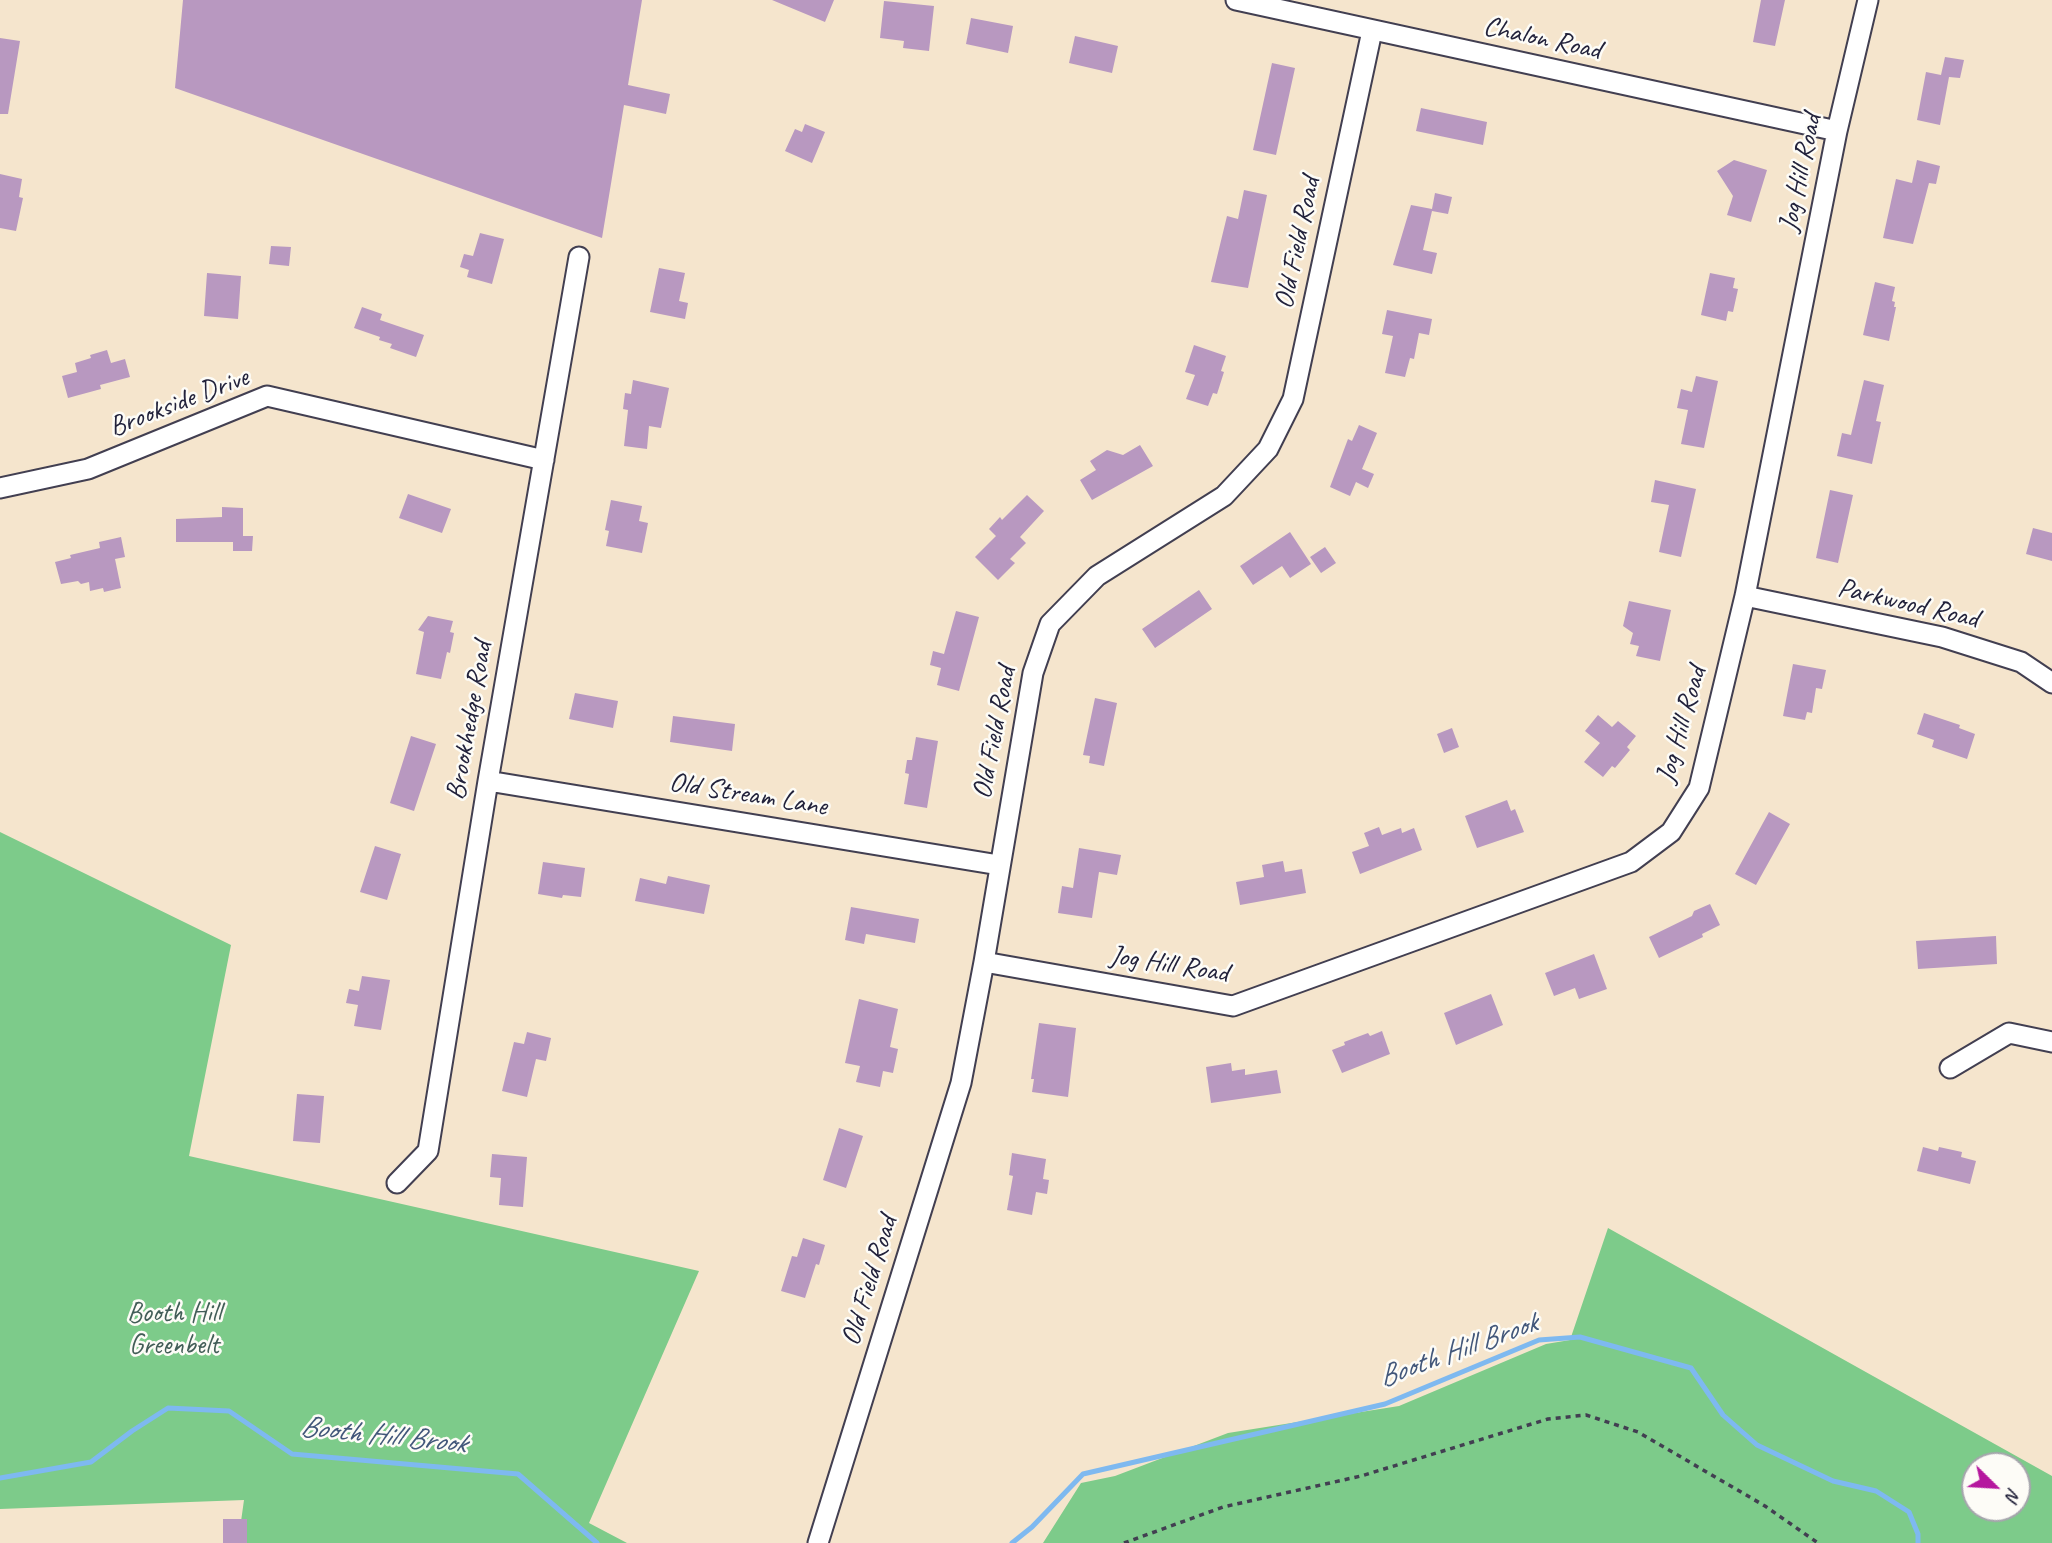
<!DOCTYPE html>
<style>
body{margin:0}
#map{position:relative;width:2052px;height:1543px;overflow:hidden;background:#f5e5cd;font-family:Caveat,sans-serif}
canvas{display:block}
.north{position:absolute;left:1961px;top:1452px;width:70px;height:70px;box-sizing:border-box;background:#fdfcf7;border:2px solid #a5a5ac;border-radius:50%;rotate:114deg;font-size:19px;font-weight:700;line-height:28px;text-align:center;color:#22223b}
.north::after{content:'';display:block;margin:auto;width:24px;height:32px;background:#b5179e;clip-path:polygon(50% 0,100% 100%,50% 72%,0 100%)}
</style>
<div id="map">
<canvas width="2052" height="1543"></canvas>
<div class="north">N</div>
</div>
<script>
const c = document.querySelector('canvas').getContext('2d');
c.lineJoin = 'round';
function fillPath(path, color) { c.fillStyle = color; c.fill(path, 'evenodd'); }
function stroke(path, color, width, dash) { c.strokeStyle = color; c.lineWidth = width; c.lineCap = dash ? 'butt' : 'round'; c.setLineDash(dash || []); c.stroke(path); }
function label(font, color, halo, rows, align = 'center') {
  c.font = font + ' Caveat,sans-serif'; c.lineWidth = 5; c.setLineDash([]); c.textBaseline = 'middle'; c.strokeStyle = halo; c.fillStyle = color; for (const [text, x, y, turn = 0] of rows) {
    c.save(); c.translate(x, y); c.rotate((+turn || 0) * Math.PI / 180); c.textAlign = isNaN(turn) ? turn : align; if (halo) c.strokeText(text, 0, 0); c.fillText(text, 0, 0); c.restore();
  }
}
fillPath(new Path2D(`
 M0 832 231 945 189 1156 699 1271 589 1523 627 1543H238L244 1500 0 1509Z
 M1608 1228 2052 1476V1543H1043L1081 1483 1115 1476 1228 1433 1399 1406 1546 1344 1570 1340ZM2017 1466V1508H1975V1466Z`), '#7dcb8a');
stroke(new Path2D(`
 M0 1478 91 1462 132 1431 168 1408 229 1411 292 1454 518 1474 597 1543
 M1012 1543 1032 1527 1083 1474 1385 1404 1539 1340 1580 1337 1691 1368 1723 1415 1757 1445 1833 1481 1876 1491 1909 1512 1918 1534V1543`), '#7eb9f0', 5);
fillPath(new Path2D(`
 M183 0H642L628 85 670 94 666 114 624 105 602 238 175 88Z
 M772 0H834L825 22Z
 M1761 0H1785L1775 46 1753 42Z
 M884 1 934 6 929 51 903 48 904 41 880 38Z
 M971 18 1013 26 1008 53 966 44Z
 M1075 36 1118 46 1112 73 1069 63Z
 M0 38 20 41 8 114H0Z
 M1945 57 1964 60 1960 78 1949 77 1940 125 1917 120 1926 72 1941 75Z
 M1272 63 1295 68 1276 155 1253 150Z
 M1421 108 1487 122 1483 145 1416 131Z
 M805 124 825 132 812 163 785 151 795 129 802 132Z
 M1734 160 1767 170 1751 222 1727 215 1733 196 1717 171Z
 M1917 160 1940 166 1936 184 1929 183 1913 244 1883 238 1896 179 1912 183Z
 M0 174 22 179 19 197 23 198 16 231 0 228Z
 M1244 190 1267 195 1248 288 1211 282 1227 216 1238 219Z
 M1435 193 1452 197 1448 214 1432 211 1423 250 1437 253 1432 274 1393 265 1411 205 1432 209Z
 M480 233 504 239 492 284 467 277 469 270 460 267 464 254 473 256Z
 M271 246 291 247 289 266 269 264Z
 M659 268 685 273 679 301 688 303 685 319 650 312Z
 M207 273 241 276 238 319 204 316Z
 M1710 273 1735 278 1733 288 1738 289 1733 312 1728 311 1726 321 1701 315Z
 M1875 282 1895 287 1892 301 1895 302 1894 307H1896L1889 341 1863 335Z
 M362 307 382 314 380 320 424 335 416 357 390 348 392 344 379 340 380 337 354 328Z
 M1387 310 1432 319 1429 335 1419 333 1414 359 1410 358 1405 377 1385 373 1393 336 1382 334Z
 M1194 345 1226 356 1221 371 1224 372 1217 394 1213 393 1208 406 1186 399 1195 375 1185 372Z
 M107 350 111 363 125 359 130 377 100 385 101 389 68 398 62 376 77 372 75 363 91 358 90 355Z
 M1696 376 1718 381 1704 448 1681 444 1688 410 1677 408 1681 389 1692 392Z
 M633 380 669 388 661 428 649 426 647 449 624 446 628 410 623 409 625 393 631 394Z
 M1864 380 1884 385 1876 421 1881 422 1872 464 1837 456 1842 433 1851 435Z
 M1359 425 1377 433 1362 469 1374 474 1368 488 1356 482 1350 496 1330 487 1348 439 1352 441Z
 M1140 445 1153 466 1092 500 1080 480 1096 470 1090 461 1107 450 1123 455Z
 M1655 480 1696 489 1681 557 1659 552 1669 505 1651 502Z
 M1830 490 1853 495 1838 563 1816 558Z
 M408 494 451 509 442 533 399 518Z
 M1027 495 1044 511 1020 537 1026 543 1010 559 1015 563 998 580 975 557 996 536 989 529 1000 517 1002 520Z
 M611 500 642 506 639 521 648 523 642 553 606 546 609 531 605 530Z
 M222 507 243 508V536H253L252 551H233V542H176V519L222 517Z
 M2033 528 2052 533V561L2026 554Z
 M1290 532 1311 564 1290 578 1282 566 1253 585 1240 566Z
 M121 537 125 557 115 559 121 588 104 592 103 588 90 591 89 582 81 584 78 581 61 584 55 562 71 558 70 555 100 548 99 542Z
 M1325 547 1336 563 1321 573 1310 557Z
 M1199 590 1212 609 1155 648 1142 629Z
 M1629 601 1671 610 1660 661 1636 656 1639 646 1630 644 1633 633 1623 626Z
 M956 611 979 617 959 691 937 685 941 668 930 665 933 651 944 654Z
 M428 616 453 621 450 632 454 633 450 653 447 652 441 679 416 674 424 632 418 630Z
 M1793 664 1826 670 1822 689 1816 688 1812 713 1807 712 1805 720 1783 716Z
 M575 693 618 701 613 728 569 719Z
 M1095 698 1117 703 1104 766 1089 763 1090 756 1083 755Z
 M1924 713 1960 725 1959 728 1975 734 1967 759 1932 747 1934 740 1917 734Z
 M1598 715 1612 727 1618 721 1636 736 1627 747 1630 750 1615 768 1612 766 1603 777 1584 762 1600 743 1585 731Z
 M673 716 735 724 732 751 670 742Z
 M1452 728 1459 747 1444 753 1437 734Z
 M411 736 436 744 414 811 390 803Z
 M916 737 938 741 927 808 904 804 909 774 905 773 907 760H912Z
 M1507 800 1511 811 1515 809 1524 832 1477 848 1465 816Z
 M1769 812 1790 824 1756 885 1735 874Z
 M1379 827 1382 835 1401 828 1402 833 1414 828 1422 850 1360 874 1352 852 1369 846 1364 833Z
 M375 846 401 854 387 900 360 892Z
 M1079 848 1121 855 1117 875 1099 872 1092 918 1058 913 1062 886 1073 888Z
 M1283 861 1285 872 1302 869 1306 893 1240 905 1236 882 1264 877 1262 865Z
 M543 862 585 868 581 897 563 895 562 898 538 894Z
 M668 876 710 885 704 914 635 901 640 878 666 884Z
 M1710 904 1720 925 1702 934 1703 937 1659 958 1649 937 1692 916 1694 911Z
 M851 907 919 919 915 943 866 934 864 944 845 940Z
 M1996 936 1997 964 1918 969 1916 941Z
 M1594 954 1607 989 1579 999 1575 988 1554 996 1545 973Z
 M362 976 390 980 381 1030 354 1026 358 1005 346 1003 349 989 359 991Z
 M1491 994 1503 1025 1456 1045 1444 1013Z
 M859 999 898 1009 890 1047 898 1049 893 1073 883 1071 880 1087 856 1082 860 1066 845 1063Z
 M1039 1023 1076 1028 1068 1097 1032 1092 1034 1079H1031Z
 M1382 1031 1390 1054 1342 1073 1332 1050 1345 1045 1344 1042 1368 1033 1370 1036Z
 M527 1032 551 1038 546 1061 536 1059 527 1097 502 1091 514 1042 524 1044Z
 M1231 1063 1232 1071 1245 1069V1075L1277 1070 1281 1093 1211 1103 1206 1067Z
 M297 1094 324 1096 320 1143 293 1141Z
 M839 1128 863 1136 846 1188 823 1180Z
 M1923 1147 1938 1151 1939 1147 1962 1152 1961 1157 1976 1161 1970 1184 1917 1171Z
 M1012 1153 1046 1159 1043 1179 1049 1180 1047 1194 1036 1192 1032 1215 1007 1210 1013 1176 1009 1175Z
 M492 1154 527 1157 523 1207 499 1205 501 1178 490 1177Z
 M803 1238 825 1245 819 1265 816 1264 805 1298 781 1291 792 1256 797 1257Z
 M223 1519H247V1543H223Z`), '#b898c0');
const minor = new Path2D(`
 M1236 0 1837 131
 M0 488 88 469 267 396 544 460
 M1745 596 1942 637 2021 662 2052 683
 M488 781 999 865
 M984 962 1233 1006 1631 862 1671 832 1699 788 1745 596 1837 131 1868 0
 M1950 1068 2009 1033 2052 1042
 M397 1183 428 1151 488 781 579 257
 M818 1543 961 1083 984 962 1033 673 1050 624 1097 576 1224 496 1268 449 1293 399 1372 31`);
stroke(minor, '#423f51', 23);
stroke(new Path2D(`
 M1124 1543 1223 1507 1361 1476 1548 1419 1586 1415 1638 1432 1765 1506 1818 1543`), '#423f51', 3.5, [5, 5]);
stroke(minor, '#fff', 19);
label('28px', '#22223b', '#fdfcf7', [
 ["Chalon Road",1542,39,12],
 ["Jog Hill Road",1801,173,-78],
 ["Old Field Road",1298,243,-78],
 ["Brookside Drive",179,403,-21],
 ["Parkwood Road",1908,604,13],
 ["Brookhedge Road",470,721,-80],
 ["Jog Hill Road",1682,725,-74],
 ["Old Field Road",995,733,-79],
 ["Old Stream Lane",748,795,9],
 ["Jog Hill Road",1169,965,9],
 ["Old Field Road",870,1281,-73]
]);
label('28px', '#425d57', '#fdfcf7', [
 ["Booth Hill",174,1314],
 ["Greenbelt",174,1346]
]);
label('italic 30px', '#42577a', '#fdfcf7', [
 ["Booth Hill Brook",1458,1351,-20],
 ["Booth Hill Brook",383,1436,6]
]);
</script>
